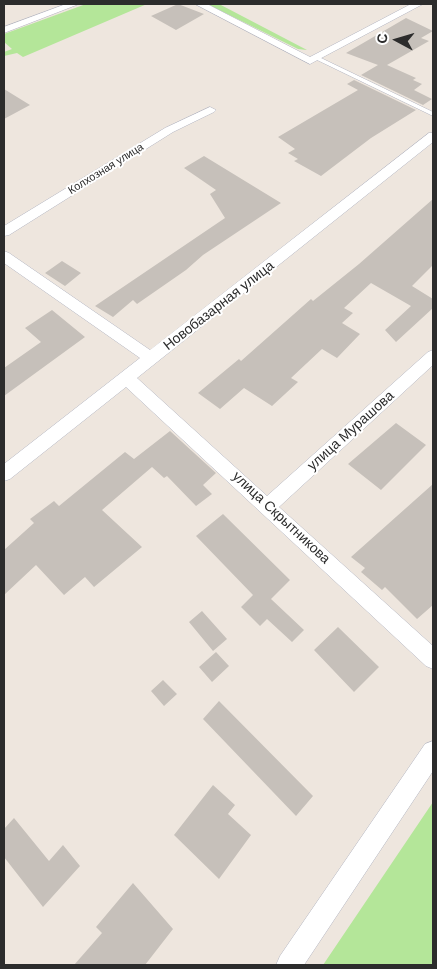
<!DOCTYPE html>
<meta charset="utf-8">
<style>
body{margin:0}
#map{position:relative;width:437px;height:969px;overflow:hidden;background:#eee6de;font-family:Helvetica,sans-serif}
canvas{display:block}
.frame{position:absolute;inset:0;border:5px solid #2c2c2c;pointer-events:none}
.north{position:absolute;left:372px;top:15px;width:50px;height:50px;-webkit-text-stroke:4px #fff;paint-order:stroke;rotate:276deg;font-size:14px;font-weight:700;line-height:20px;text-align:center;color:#2c2c2c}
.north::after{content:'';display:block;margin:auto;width:18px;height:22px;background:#2c2c2c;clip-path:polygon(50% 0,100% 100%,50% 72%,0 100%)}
</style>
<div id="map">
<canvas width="437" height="969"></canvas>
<div class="frame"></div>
<div class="north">С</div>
</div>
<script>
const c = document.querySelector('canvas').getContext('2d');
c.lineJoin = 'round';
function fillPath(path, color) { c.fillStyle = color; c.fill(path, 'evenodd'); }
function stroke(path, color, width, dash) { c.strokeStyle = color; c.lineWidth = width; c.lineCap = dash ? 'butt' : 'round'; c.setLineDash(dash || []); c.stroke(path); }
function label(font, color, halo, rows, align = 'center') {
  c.font = font + ' Helvetica,sans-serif'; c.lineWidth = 4; c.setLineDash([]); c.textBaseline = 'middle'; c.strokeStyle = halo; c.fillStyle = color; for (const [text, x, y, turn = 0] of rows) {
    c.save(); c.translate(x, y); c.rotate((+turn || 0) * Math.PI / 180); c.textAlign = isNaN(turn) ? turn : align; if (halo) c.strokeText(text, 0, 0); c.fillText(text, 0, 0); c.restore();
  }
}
fillPath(new Path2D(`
 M86 4H147L23 57 17 53 4 56V52L12 49 4 42V34Z
 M207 4H219L307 50 298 49Z
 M433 802V965H323Z`), '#b4e699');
fillPath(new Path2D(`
 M178 4 204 14 176 30 151 16Z
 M406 18 433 31 421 38 429 41 387 65 416 78 413 80 422 84 414 90 432 99 423 105 361 75 378 65 346 53Z
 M354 80 416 110 371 138 321 176 294 161 298 159 288 153 295 149 278 137 358 90 347 84Z
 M4 89 30 105 4 119Z
 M204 156 281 203 203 255 186 270 137 304 133 300 113 317 95 306 225 218 210 194 216 190 184 168Z
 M433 199V265L412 286 433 299V308L396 342 385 330 411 306 371 283 344 308 353 313 342 323 360 334 337 358 322 349 291 378 298 382 272 406 244 388 220 409 198 393 239 359 241 361 311 299 313 301 359 264Z
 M62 261 81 273 65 286 45 273Z
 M52 310 85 337 4 396V368L41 342 25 328Z
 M396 423 426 445 381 490 348 464Z
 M170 431 216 473 203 485 212 494 196 506 167 476 164 478 152 467 102 510 142 547 94 587 85 577 64 595 36 565 4 595V550L34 523 30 519 54 501 59 506 125 452 134 459Z
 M433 484V605L417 619 385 587 382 590 361 572 365 568 351 557Z
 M223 514 290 580 271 599 304 630 292 642 267 619 260 626 241 607 253 595 196 536Z
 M202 611 227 639 213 651 189 622Z
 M338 627 379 667 354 692 314 650Z
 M216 652 229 666 212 682 199 667Z
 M163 680 177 694 164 706 151 691Z
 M219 701 313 796 296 816 203 719Z
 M213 785 235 805 228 814 251 835 219 879 174 835Z
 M14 818 49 861 63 845 80 866 43 907 4 857V829Z
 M133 883 173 929 145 965H74L102 933 96 927Z`), '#c6c0ba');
const lane = new Path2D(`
 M315 57H319L433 112V116L315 59Z`);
const street = new Path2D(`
 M66 4H79L4 33V27Z
 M195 4H207L310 57 411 4H423L310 64Z
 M210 107 216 110 214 112 173 132 9 235 4 236V226L165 128Z
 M429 133H433V142L137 378 267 496 428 352 433 350V365L279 507 433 646V669L426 666 126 387 10 479 4 481V464L140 358 4 263V251L9 253 150 350Z
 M433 741V771L304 965H276L280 956 425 744Z`);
stroke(lane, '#b2b4c0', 1);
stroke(street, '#b2b4c0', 1);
fillPath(lane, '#fff');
fillPath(street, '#fff');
label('11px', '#2c2c2c', '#fff', [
 ["Колхозная улица",106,169,-32]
]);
label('14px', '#2c2c2c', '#fff', [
 ["Новобазарная улица",219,306,-38],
 ["улица Мурашова",351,431,-42],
 ["улица Скрытникова",281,518,43]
]);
</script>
